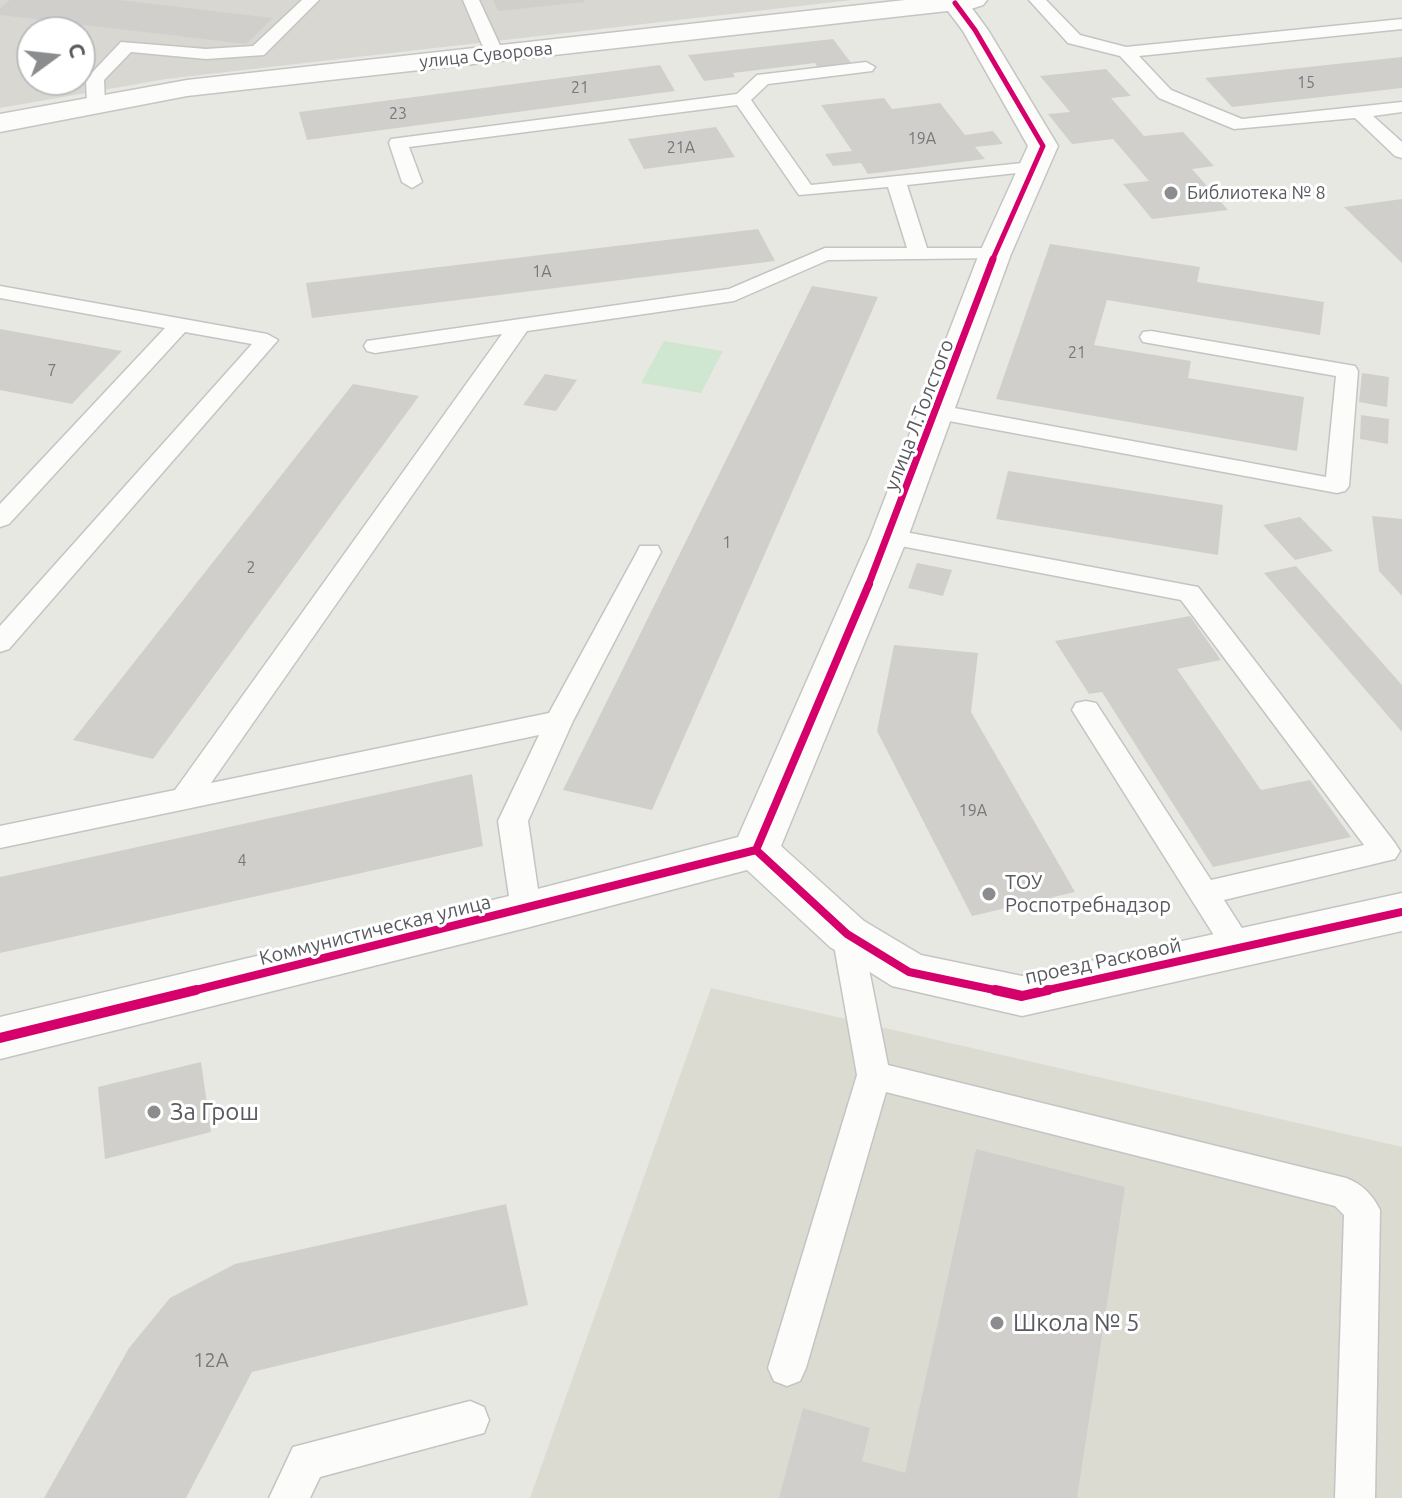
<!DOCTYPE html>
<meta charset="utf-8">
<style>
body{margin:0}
#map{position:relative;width:1402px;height:1498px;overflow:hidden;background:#e8e8e2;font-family:Ubuntu,sans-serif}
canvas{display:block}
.north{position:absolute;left:16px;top:16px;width:80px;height:80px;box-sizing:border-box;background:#fff;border:2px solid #bcbdbf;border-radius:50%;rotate:75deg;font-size:22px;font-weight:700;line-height:32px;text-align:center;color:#585a60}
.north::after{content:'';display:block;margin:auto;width:28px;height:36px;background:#8a8c8e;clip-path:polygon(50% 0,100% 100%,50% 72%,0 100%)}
</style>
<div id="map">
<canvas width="1402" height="1498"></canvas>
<div class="north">С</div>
</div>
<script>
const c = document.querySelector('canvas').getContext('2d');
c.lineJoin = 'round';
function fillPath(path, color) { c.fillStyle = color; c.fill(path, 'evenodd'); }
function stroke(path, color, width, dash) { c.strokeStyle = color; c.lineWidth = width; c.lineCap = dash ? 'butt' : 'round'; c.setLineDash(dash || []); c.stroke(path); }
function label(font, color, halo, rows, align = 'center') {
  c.font = font + ' Ubuntu,sans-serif'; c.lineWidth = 6; c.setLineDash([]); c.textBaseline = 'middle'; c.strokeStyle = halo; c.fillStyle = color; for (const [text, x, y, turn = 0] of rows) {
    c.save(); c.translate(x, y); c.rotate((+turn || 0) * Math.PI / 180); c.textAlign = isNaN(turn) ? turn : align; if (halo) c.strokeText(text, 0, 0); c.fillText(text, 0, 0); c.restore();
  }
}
fillPath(new Path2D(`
 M0 0H852L166 79 0 108ZM32 32H80V80H32Z`), '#d8d7d2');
fillPath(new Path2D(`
 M711 988 1402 1147V1498H530Z`), '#dcdbd1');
fillPath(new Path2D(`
 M664 341 723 351 701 393 641 383Z`), '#cfe6d0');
fillPath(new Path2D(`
 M10 0H119L273 18 246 44 0 15V8Z
 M493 0H584V2L498 11Z
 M833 39 852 64 818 68 815 63 733 73 735 77 704 81 688 55Z
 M1402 57V88L1232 107 1205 78Z
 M660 65 675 91 307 140 299 112Z
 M1106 69 1131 96 1111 98 1144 136 1183 132 1214 166 1192 169 1228 210 1152 219 1123 184 1149 181 1113 139 1072 144 1048 114 1070 112 1040 76Z
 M884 98 892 109 940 103 965 135 993 131 1003 144 975 147 985 159 868 174 861 163 833 166 825 154 852 151 821 105Z
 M716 127 735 157 644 169 628 139Z
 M1402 199V263L1344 207Z
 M758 229 775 261 312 318 306 283Z
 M1050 244 1200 267 1197 282 1324 302 1320 335 1107 300 1094 345 1191 361 1188 378 1304 397 1297 451 996 399Z
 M812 286 878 297 652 810 563 790Z
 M0 329 122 351 72 404 0 390Z
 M1362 373 1389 377 1387 407 1359 402Z
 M545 374 577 380 556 411 523 405Z
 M353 384 419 396 153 759 73 740Z
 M1361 415 1389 419 1388 444 1360 439Z
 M1008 471 1223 505 1218 555 996 519Z
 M1372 516 1402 519V596L1379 571Z
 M1300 517 1333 551 1295 560 1263 525Z
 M917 563 952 570 943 596 908 588Z
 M1296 566 1402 685V732L1264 573Z
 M1190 616 1221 660 1177 669 1261 790 1310 780 1351 837 1213 867 1102 692 1089 694 1055 641Z
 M894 645 978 653 971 712 1075 892 972 916 877 731Z
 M472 774 483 846 0 953V877Z
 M201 1062 211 1132 105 1159 98 1087Z
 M976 1149 1125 1187 1077 1498H779L803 1408 870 1428 862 1461 905 1473Z
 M506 1204 528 1305 252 1372 186 1498H44L129 1348 170 1298 235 1264Z`), '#d0cfcc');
const lane = new Path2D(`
 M302 0H319L264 55 206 59 131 52 104 80 105 104 102 108 96 109 87 104 86 79 121 42 206 49 253 46Z
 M463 0H479L504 54 501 58 495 59 486 54Z
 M1029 0H1046L1080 35 1126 47 1402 19V29L1139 56 1171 90 1242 119 1402 102V112L1373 116 1402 142V158L1395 156 1355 118 1234 129 1159 98 1120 56 1068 43Z
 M866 62 875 67 872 71 768 84 751 100 811 185 1042 161 1044 165 1042 169 1035 171 907 185 927 248H995L1005 254 1002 258 828 260 734 301 527 331 211 783 549 713 637 552 640 546H658L661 552 573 721 528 821 541 910 537 918 526 922 515 918 511 910 498 821 539 735 0 848V826L175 790 502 334 375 353 367 351 364 346 367 341 729 289 825 248H907L888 187 799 195 737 105 409 147 422 182 412 188 402 182 389 143 391 139 737 94 757 75Z
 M0 286 267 334 278 340 9 649 0 652V626L252 344 185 332 9 524 0 527V504L165 328 0 298Z
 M1151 331 1355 366 1358 371 1349 486 1345 491 1337 493 938 419 930 417 927 412 930 407 938 405 1326 477 1336 376 1143 342 1140 337 1143 332Z
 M889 529 1198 587 1395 843 1400 851 1395 859 1224 900 1254 947 1249 956 1238 959 1227 956 1072 710 1076 703 1086 701 1096 703 1211 880 1364 845 1181 600 880 542 877 537 880 532Z
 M847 922 858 925 862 934 888 1065 1346 1178C1362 1184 1372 1194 1380 1210L1375 1498H1335L1344 1215 1335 1206 886 1092 806 1368 800 1381 787 1386 774 1381 768 1368 857 1075 832 934 836 925Z
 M470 1401 484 1407 489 1420 484 1433 320 1477 310 1498H269L293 1447Z`);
const street = new Path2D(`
 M944 0H966L988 30 1058 146 1011 254 908 537 781 846 864 921 921 955 1022 976 1402 893V931L1022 1016 892 986 830 947 747 870 526 928 0 1059V1017L526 892 738 837 870 537 979 254 1028 146 963 31 942 3Z`);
const secondary = new Path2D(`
 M905 0H987L983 5 974 8 187 96 0 132V114L187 80Z`);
stroke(lane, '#c4c4c4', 3);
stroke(street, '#c4c4c4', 3);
stroke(secondary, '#c4c5c4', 3);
fillPath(lane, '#fcfcfb');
fillPath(street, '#fcfcfb');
fillPath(secondary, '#fcfcfb');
stroke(new Path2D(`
 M955 3 975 30 1043 146 992 261`), '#d6006c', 5);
stroke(new Path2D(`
 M868 586 993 259`), '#d6006c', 7);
stroke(new Path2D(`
 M756 850 869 584
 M756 850 847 934 909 972 1004 992
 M188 992 756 850
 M1039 992 1402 912`), '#d6006c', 8);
stroke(new Path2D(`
 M995 990 1022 996 1048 990
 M0 1038 196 990`), '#d6006c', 10);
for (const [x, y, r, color] of [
 [1171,193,8,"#8a8c8e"],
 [989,894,8,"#8a8c8e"],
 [154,1112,8,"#8a8c8e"],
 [997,1323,8,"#8a8c8e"]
]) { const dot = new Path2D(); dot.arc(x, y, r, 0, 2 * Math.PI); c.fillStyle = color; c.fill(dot); stroke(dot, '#fff', 3); }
label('16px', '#77787c', null, [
 ["15",1306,83],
 ["21",580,88],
 ["23",398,114],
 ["19А",922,139],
 ["21А",681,148],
 ["1А",542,272],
 ["21",1077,353],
 ["7",52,371],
 ["1",727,543],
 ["2",251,568],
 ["19А",973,811],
 ["4",242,861]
]);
label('18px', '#585a60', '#fff', [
 ["улица Суворова",486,55,-6]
]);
label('18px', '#585a60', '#fff', [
 ["Библиотека № 8",1187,193]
], 'left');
label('20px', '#585a60', '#fff', [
 ["улица Л.Толстого",919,415,-69],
 ["Коммунистическая улица",375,930,-14],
 ["проезд Расковой",1103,961,-12]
]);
label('20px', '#585a60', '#fff', [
 ["ТОУ",1005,882],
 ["Роспотребнадзор",1005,905]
], 'left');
label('20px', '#77787c', null, [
 ["12А",211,1360]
]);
label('24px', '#585a60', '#fff', [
 ["За Грош",170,1112],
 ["Школа № 5",1013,1323]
], 'left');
</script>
